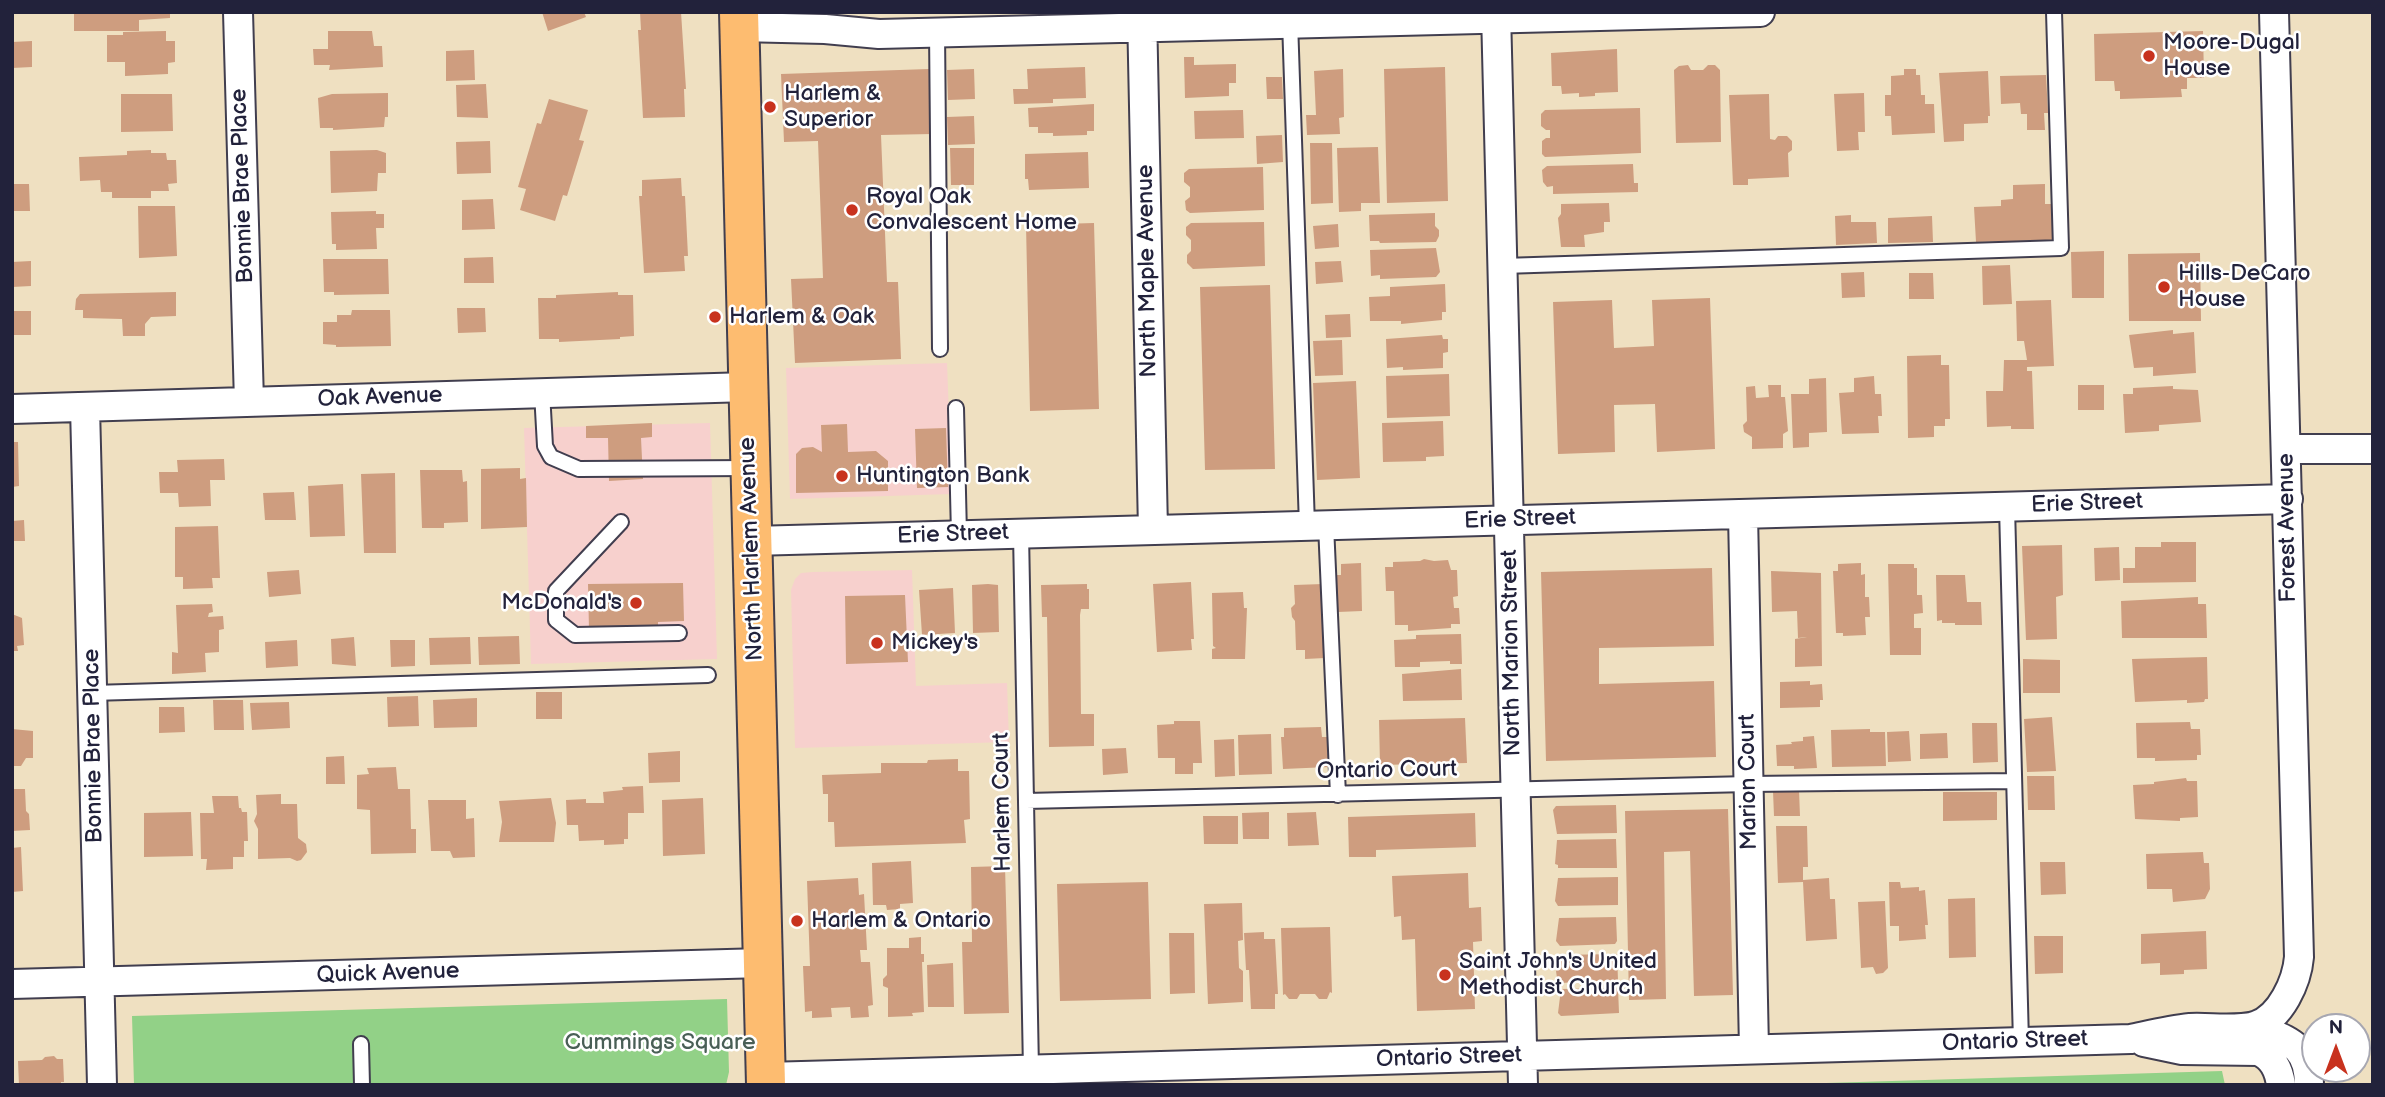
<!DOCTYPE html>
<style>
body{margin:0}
#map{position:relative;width:2385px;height:1097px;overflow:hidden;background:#efe0c1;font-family:"Balsamiq Sans",sans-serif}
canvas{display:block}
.frame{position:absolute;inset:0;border:14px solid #22223b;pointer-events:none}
.north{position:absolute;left:2301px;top:1013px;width:70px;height:70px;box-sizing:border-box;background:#fff;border:2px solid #a7a7b1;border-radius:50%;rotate:0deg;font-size:19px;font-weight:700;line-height:28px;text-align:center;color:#22223b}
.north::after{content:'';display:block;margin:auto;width:24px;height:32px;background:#c8321e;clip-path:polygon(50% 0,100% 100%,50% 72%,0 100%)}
</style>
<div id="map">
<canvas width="2385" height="1097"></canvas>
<div class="frame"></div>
<div class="north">N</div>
</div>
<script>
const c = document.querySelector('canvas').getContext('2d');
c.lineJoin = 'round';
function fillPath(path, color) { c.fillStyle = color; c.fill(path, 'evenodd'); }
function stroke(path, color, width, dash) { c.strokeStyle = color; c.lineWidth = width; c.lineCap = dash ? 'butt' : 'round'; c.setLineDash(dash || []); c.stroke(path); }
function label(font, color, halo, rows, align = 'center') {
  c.font = font + ' "Balsamiq Sans",sans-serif'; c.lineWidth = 5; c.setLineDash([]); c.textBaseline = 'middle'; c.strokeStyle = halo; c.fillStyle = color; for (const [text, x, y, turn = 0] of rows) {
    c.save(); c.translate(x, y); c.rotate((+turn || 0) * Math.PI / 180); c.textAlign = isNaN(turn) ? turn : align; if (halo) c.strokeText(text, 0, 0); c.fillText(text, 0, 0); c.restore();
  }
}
fillPath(new Path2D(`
 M947 363 952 494 790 499 786 368Z
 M710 423 717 659 531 664 524 428Z
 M912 570 916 686 1007 683 1009 742 795 748 791 590 795 579 801 573 813 572Z`), '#f7d0cd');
fillPath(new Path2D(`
 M727 999 729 1072 726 1085H134L132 1016Z
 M2222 1071 2225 1085H1792L1826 1083Z`), '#92d187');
fillPath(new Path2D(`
 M74 12H170V18L139 20V31H74Z
 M542 12H584L586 17 548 31Z
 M640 12H681L686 89H684L685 117 643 118 638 30H641Z
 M166 31V41H175V62L168 63V74L125 76V62H107V35H123V32Z
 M328 31H372L374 46H382L383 67 329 70 330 65H314L313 49H328Z
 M2203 31 2204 78H2187V89H2181L2182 97 2120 99V91H2115L2114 81H2095L2094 34Z
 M32 41V67L12 68V42Z
 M1617 49 1618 92 1595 93V96L1579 97V93L1562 94 1561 86H1552L1551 53Z
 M474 50 475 80 446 81V51Z
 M1184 57H1194V65L1236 64V83H1229V96L1185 98Z
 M1688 65 1691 70H1703L1708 65H1715L1720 70 1721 142 1676 143 1674 70 1679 66Z
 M1085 67 1086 98 1053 99V103L1014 104 1013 89H1028L1027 69Z
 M1445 67 1448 201 1387 203 1384 69Z
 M929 69 932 134 881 135 887 282H898L901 359 795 363 791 279 823 278 818 141 784 142 781 74Z
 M974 69 975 99 948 100 947 70Z
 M1343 69 1344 117 1339 118 1340 134 1307 135 1306 115H1316L1314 71Z
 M1904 69H1916V75H1920L1921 95H1925V104H1934L1935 133 1892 135 1891 116H1885V95H1891V76L1904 75Z
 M1988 71 1990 116H1988V123L1964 124V141L1944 142 1939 73Z
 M2046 75 2048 113H2044L2045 130H2027V114H2021L2020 103 2001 104 2000 76Z
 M1266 77H1282L1283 99H1267Z
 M486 84 488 118 457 117 456 85Z
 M388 93V117H385L384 127 333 130V128H320L318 98 332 94Z
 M1864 93 1865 132H1858L1859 150 1837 151 1834 94Z
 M121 94H172L173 131 121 132Z
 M1769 94 1770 139 1775 140 1778 136H1787L1792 141V150L1788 153 1789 177 1748 179V185H1733L1729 95Z
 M549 99 588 110 579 140 584 141 567 196 563 195 555 221 520 210 526 189 518 187 537 123 541 124Z
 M1094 104V131H1087V135L1053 136V133H1038V127H1029L1028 108Z
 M1640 108 1641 153 1545 157 1542 154V141L1546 138H1550V130H1546L1541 126V114L1545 110Z
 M1243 110 1244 138 1195 139 1194 111Z
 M974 116 975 144 948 145 947 117Z
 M1282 135 1283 162 1257 164 1256 136Z
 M490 141 491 173 457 174 456 142Z
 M1310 143H1332L1333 203 1311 204Z
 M1378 147 1380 203H1361V211L1339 212 1337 148Z
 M950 148H974V185H951Z
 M151 150V153H166L167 160H176L177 183 168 184 169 191H151V198H112V192H101L100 180 80 181 79 157 127 155V151Z
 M377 150 386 153V173H378L377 191 331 193 330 151Z
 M1088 152 1089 188 1029 190 1028 179H1025V154Z
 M1633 164 1634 183H1638V192L1553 194V186L1547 187 1543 182 1542 170 1547 166Z
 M1263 167 1264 210 1190 213 1186 210 1185 201 1190 197V187L1184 182V173L1189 169Z
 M681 178 682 196H685L688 256H684L685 271 644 273 639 196H642V180Z
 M12 184H29L30 211H12Z
 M2045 184V204H2052L2053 240 1976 242 1974 207 2001 206V200L2013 199V185Z
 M493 199 495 229 462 230V200Z
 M1609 203 1610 222H1604V232L1584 235 1585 247H1561L1558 218 1561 214V204Z
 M138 206H175L177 256 139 258Z
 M376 211V214H384V228H376L377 249 336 250V244H332L331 212Z
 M1435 213V226L1439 230V236L1436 242 1380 243 1379 241H1370L1369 215Z
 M1851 215V222H1876L1877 243 1836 245 1835 216Z
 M1932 216 1933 242 1888 243V218Z
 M1264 222 1265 266 1193 269 1187 263V255L1191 251V240L1186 235V227L1191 223Z
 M1094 223 1099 409 1030 411 1026 225Z
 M1338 224 1339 247 1315 249 1313 226Z
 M1436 248 1440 272 1436 277 1380 279V275L1371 276 1370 250Z
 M2104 251V298H2072L2071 252Z
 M2200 253 2201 321H2129L2128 254Z
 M493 257 494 283H464V258Z
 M323 259H388L389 294 334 295V292H324Z
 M31 261V286L12 287V262Z
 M1341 261 1343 282 1316 284 1315 262Z
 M2010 265 2012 304 1983 305 1982 266Z
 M1864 272 1865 297 1842 298 1841 273Z
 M1909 273H1933L1934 299H1909Z
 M1445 284 1446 312H1442V320L1401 324V321H1370L1369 297 1390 296V287Z
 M1270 285 1275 469 1205 470 1200 287Z
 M176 292V316L151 317 145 324V336H123L122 319 83 318V310H75L76 299 80 294Z
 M618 292V295H633L634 336 620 337V339L559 342V339H539L538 298H556V295Z
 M1710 298 1715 449 1657 452 1655 404 1614 405 1615 452 1558 454 1553 302 1612 300 1614 348 1654 346 1652 300Z
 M2051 300 2054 366 2027 367V371H2032L2034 429H2011V426L1987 427 1986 391H2003L2004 360H2027L2024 341H2017L2016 301Z
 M457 308H485L486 332 458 333Z
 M352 310H390L391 346 336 347V345L323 344V322H337V315H351Z
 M12 311H31V335H12Z
 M1350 314 1351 337 1326 338 1325 315Z
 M2173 330V334L2194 332 2196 373 2153 376V367L2134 368 2129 335Z
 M1442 335 1443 339H1448V352L1443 353V368L1403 370V367L1387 368 1386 339Z
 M1342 340 1343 375 1315 376 1313 341Z
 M1941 355V365H1949L1950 419H1945V426H1934V437L1908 438 1907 356Z
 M1449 374 1450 416 1387 418 1386 376Z
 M1874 376 1875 394H1881L1882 416H1878L1879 433 1842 434 1839 393 1854 392V378Z
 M1826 378 1827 432 1809 433V447L1793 448 1791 394H1809V379Z
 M1356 381 1360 478 1317 480 1313 383Z
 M1768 385H1781V397H1785L1788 431 1783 434V448L1752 449V437L1744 432 1743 425 1747 421 1746 387 1755 386 1756 398 1769 397Z
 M2078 385H2104V410H2078Z
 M2173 386V389L2198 390 2201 422 2159 425V431L2125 433 2123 394H2133V388Z
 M1443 421 1444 456 1426 457V461L1383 462 1382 423Z
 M652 423V437L641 438 643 479 609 481 608 438H586V426Z
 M847 424 848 452 876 451 888 461V491L796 493V454L802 448 813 447 822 452 821 425Z
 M946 428 948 487 917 488 915 429Z
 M12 442H18L19 486 12 487Z
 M224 459 225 480H210L211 506 179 507 178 493H160L159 472H178L177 460Z
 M520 468V479L526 478 527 527 481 529V469Z
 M420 470H462L463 482 467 481 468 522 444 523V528H422Z
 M395 473 396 553H364L361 474Z
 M343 484 345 536 310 537 308 486Z
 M294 492 296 520H265L263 493Z
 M24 520 25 541H12V521Z
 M218 526 220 578H212L213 588 183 589V577H175V527Z
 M2161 542H2196V582L2123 583V568H2135V547H2161Z
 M2062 545 2063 595 2056 597 2057 639 2026 640 2022 546Z
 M2119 547 2120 580 2095 581 2094 548Z
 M1424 559 1434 561 1448 560 1451 570H1457L1458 596 1453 597 1454 608H1459L1460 624H1451V628L1408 631V625H1395L1394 591H1386L1385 567H1393V562L1420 561Z
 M1361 563 1362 611 1338 612 1336 575H1341V564Z
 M1861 563V575L1865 574V597H1869L1870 617H1865L1866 635 1843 636V633H1836L1833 571H1838V564Z
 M1888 564H1914V568H1917V595H1922L1923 613 1914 614V628H1921V655H1890Z
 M1712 568 1714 646 1599 648V684L1714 681 1716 757 1546 761 1541 572Z
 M299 570 301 594 269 597 267 572Z
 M1771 571 1821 573 1822 666 1795 667V639L1807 637 1798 638 1797 611 1772 612Z
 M1936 575H1965L1967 602H1981L1982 625H1955V623H1942V620L1937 621Z
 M1191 582 1194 639H1191L1192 650 1157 652 1153 584Z
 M683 583 684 621 658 622V628L589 630 588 584Z
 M988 584 998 585 999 632 973 633 972 585Z
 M1087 584V589H1089V609H1081L1080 615 1081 714H1094V746L1049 747 1047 617H1042L1041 585Z
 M1323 584 1325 658 1305 659V650H1296L1295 621 1292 617 1291 608 1295 604 1294 585Z
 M953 588 955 633 922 635 919 590Z
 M1243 592 1244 608H1247L1245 659H1212V649L1216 648 1213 646 1212 593Z
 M905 595 908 662 846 664 845 596Z
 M2198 597V604H2206L2207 638H2122L2121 601Z
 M212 604 213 612 209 613 208 617 223 616 224 629 219 630V652L205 653 206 672 172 674V652L178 653 176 605Z
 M12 614 22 618 24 645 17 646 18 651H12Z
 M1461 634 1462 664H1450V661L1420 662V667H1395L1394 640 1416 639V635Z
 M519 636 520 664 479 665 478 637Z
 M354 637 356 666 332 664 331 639Z
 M470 637 471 664 430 665 429 638Z
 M297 640 298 666 266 668 265 642Z
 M390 640H415V666L391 667Z
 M2207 657 2208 699H2205L2204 702 2187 703V700L2135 702 2132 659Z
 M2023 659 2060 660V693H2023Z
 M1461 669 1462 700 1403 701 1402 674Z
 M1810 681V685L1822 684 1823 700H1820V707L1780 708V682Z
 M536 692H562V719H536Z
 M418 696 419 726 388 727 387 697Z
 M477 698V727L434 728 433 700Z
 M213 700H243L244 730H214Z
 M289 702 290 728 252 730 250 703Z
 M159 707H184L185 732 159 733Z
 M2052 717 2056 771 2027 772 2024 719Z
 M1465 718 1467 763 1380 765 1379 720Z
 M1174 721H1200L1202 763H1193V774H1175V758H1158L1157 725 1174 724Z
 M2190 722 2191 729H2200L2201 755H2197V760L2155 761V758H2137L2136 723Z
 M1972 723H1997L1998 762 1973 763Z
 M1321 727 1322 737H1328L1329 767 1283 769 1281 737H1284V728Z
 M12 729 33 731V758H26L21 766H12Z
 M1870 729V732H1885L1886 766 1832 767 1831 730Z
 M1909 731 1911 761 1888 762 1887 732Z
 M1947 733 1948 758 1920 759V734Z
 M1271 734 1272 774 1239 775 1238 735Z
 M1814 736 1817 768 1794 769V766H1777L1776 745 1792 744 1791 742 1803 741V737Z
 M1234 739 1235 776 1215 777 1214 740Z
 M1126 748 1128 773 1103 775 1102 749Z
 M680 751V782L649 783 648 753Z
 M344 756 345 784H326V757Z
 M958 759V771H969L970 819 964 820 966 843 835 847 834 822H828V794H823L822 775 881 773V763H927L928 760Z
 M396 767 398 789H410L411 829H416V853L371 854 370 810 357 809V775L369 774 367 768Z
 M2027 776H2054L2055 810H2028Z
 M2186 778 2187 781H2197L2198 817 2180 818V821L2135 819 2133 785 2154 784V782Z
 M643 786 644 813H628V839H624V844L604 845V840L579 841 578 825H567L566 800 586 799V803H604L603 792 623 790 622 787Z
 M12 789H25L26 811 29 814 30 830 12 831Z
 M1799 790 1800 816H1774L1773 791Z
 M1943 792H1997V820L1943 821Z
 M281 794V804H297L298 838 306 844 307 852 301 860 297 861 290 858 258 859V829L254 821 257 814 256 795Z
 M212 796H238L239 808H241L242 812H247L248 841H244V857H233V869L206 870 207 859H201L200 813H214Z
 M551 798 556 823 554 842H499L502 822 499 801Z
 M703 798 705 854 663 856 662 800Z
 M428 800H466V819L474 818 475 857 453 858 450 851H431Z
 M1616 805 1617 833 1557 834 1553 810 1556 806Z
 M1728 809 1733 995 1694 996 1690 851 1664 852 1666 999 1629 1000 1625 811Z
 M191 812 193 856 144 857V813Z
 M1269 812V839H1243L1242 813Z
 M1316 812 1319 845 1288 846 1287 813Z
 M1475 813 1476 847 1376 850V857H1349L1348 817Z
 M1203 816H1238V844H1204Z
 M1776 826H1807L1808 867H1803V880L1829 878 1830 899H1835L1837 939 1806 941 1803 882 1778 883Z
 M1616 839 1617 868H1558V865L1555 864 1557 840Z
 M21 847 23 891 12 892V848Z
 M2203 852 2204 863H2209L2210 889 2205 899 2173 902 2172 889H2147L2146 854Z
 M911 861 913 903 900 904V909L887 910 886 905H873L872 863Z
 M2040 862H2065L2066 894 2041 895Z
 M1005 866 1009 1013 964 1014 962 942H972L971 867Z
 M1468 873 1469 908 1481 907 1482 941 1473 942 1475 1009 1417 1011 1415 939 1402 940 1401 916 1394 917 1392 876Z
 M1618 877V905L1558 906 1555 901 1558 878Z
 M858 878 859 895 864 894 867 950H860L861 962H870L873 1005 868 1006 869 1017 851 1018 850 1007 831 1008 832 1017 812 1018V1011L805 1012 803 966H810L807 881Z
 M1148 882 1151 999 1060 1001 1057 884Z
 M1889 882H1900L1901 888 1919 887V891L1925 890 1928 925H1925L1926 939 1899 941V926H1890Z
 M1975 898 1976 957 1949 958 1948 899Z
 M1885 901 1888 968 1883 973 1876 974 1873 967 1861 968 1858 902Z
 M1242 903 1243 940 1238 941 1239 968 1243 971V1002L1208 1004 1204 904Z
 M1616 917 1617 941 1615 944 1560 946 1556 941 1559 918Z
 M1330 927 1332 993 1330 992 1327 999H1319L1315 994H1300L1297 999H1289L1285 994 1283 995 1281 928Z
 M2206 931 2207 969 2184 970V974L2160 975V963L2141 964V934Z
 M1264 932V939H1275L1278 994H1275V1009H1251L1249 970H1246L1244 933Z
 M1169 933H1194L1195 993 1170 994Z
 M2034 936H2063V973L2035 974Z
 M921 937V954H924V962H922L924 1012 912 1013 913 1016 888 1017V988L883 986V979L887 975V948H909V938Z
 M1617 954 1618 980 1560 983 1557 978 1556 971 1560 967 1559 955Z
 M953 963 954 1007H928L927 965Z
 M1618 988 1619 1013 1561 1016 1558 1013 1561 989Z
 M54 1056 57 1059H63L64 1082H61V1085H19L18 1061 42 1060 45 1057Z`), '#ce9d7f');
const service = new Path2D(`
 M1290 21 1307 526
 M937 31 940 349
 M1503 266 2061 248 2054 12
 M542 392 545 446 551 457 579 469 750 468
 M956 408 959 535
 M2007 507 2021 1042
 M621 522 556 591V620L575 635 679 633
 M1326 525 1338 795
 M1021 533 1031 1070
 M92 693 708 675
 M1026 801 1749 784 2014 781
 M361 1044 362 1085`);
const minor = new Path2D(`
 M238 12 249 402
 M1142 12 1153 530
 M1496 12 1523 1085
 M739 27 825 29 879 34 1760 12
 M85 407 102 1085
 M12 409 748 387
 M2286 449H2373
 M1743 514 1754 1049
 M752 541 2288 499
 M12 984 763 963
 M2254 1026C2287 1041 2309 1043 2309 1085
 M2144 1042 2182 1050 2258 1051C2272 1056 2279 1070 2281 1085
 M766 1077 2131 1039C2150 1035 2170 1030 2190 1028 2210 1027 2235 1031 2255 1026 2281 1018 2297 981 2299 957L2274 12`);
const primary = new Path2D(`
 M739 12 766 1085`);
stroke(service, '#413e4f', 18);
stroke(minor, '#413e4f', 32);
stroke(primary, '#413e4f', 42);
stroke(service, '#fff', 14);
stroke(minor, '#fff', 28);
stroke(primary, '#fdbc70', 38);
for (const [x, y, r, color] of [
 [2149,56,7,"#c8321e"],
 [770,107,7,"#c8321e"],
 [852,210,7,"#c8321e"],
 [2164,287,7,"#c8321e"],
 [715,317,7,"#c8321e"],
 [842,476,7,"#c8321e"],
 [636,603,7,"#c8321e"],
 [877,643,7,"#c8321e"],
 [797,921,7,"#c8321e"],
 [1445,975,7,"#c8321e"]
]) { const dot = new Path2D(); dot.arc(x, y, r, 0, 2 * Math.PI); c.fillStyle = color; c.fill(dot); stroke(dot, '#fff', 2.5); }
label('23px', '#22223b', '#fff', [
 ["Moore-Dugal",2163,43],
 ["House",2163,69],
 ["Harlem &",784,94],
 ["Superior",784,120],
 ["Royal Oak",866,197],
 ["Convalescent Home",866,223],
 ["Hills-DeCaro",2178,274],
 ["House",2178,300],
 ["Harlem & Oak",729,317],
 ["Huntington Bank",856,476],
 ["McDonald's",622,603,"right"],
 ["Mickey's",891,643],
 ["Harlem & Ontario",811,921],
 ["Saint John's United",1459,962],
 ["Methodist Church",1459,988]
], 'left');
label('23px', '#22223b', '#fff', [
 ["Bonnie Brae Place",243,186,-92],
 ["North Maple Avenue",1148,271,-91],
 ["Oak Avenue",380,398,-2],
 ["Erie Street",2087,504,-2],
 ["Erie Street",1520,520,-2],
 ["Forest Avenue",2288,528,-91],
 ["Erie Street",953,535,-2],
 ["North Harlem Avenue",752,549,-92],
 ["North Marion Street",1512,653,-91],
 ["Bonnie Brae Place",94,746,-91],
 ["Ontario Court",1387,771,-1],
 ["Marion Court",1749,782,-91],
 ["Harlem Court",1003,802,-91],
 ["Quick Avenue",388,974,-2],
 ["Ontario Street",2015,1042,-2],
 ["Ontario Street",1449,1058,-2]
]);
label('23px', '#495f56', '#fff', [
 ["Cummings Square",660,1043]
]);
</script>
